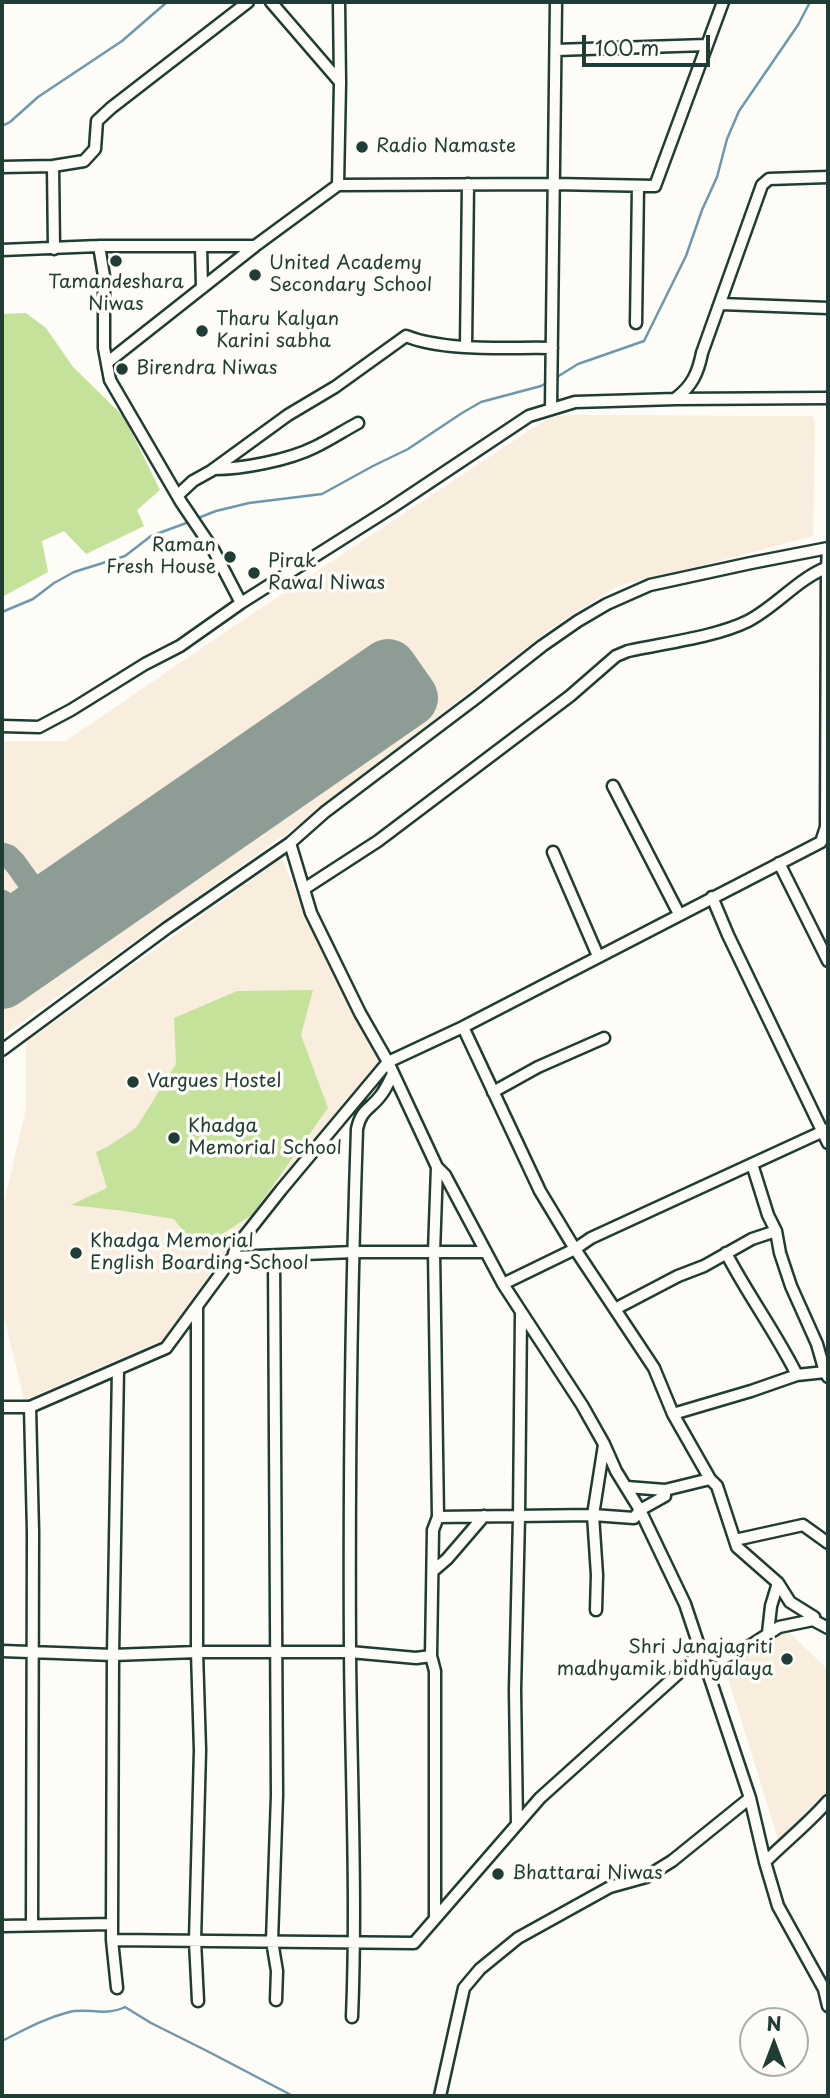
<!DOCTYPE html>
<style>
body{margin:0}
#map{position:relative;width:830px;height:2098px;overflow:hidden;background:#fdfcf7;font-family:"Playpen Sans",sans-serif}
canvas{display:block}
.frame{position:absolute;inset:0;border:4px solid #1f3d34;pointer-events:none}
.north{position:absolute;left:739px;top:2007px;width:70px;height:70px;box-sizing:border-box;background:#fdfcf7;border:2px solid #a4b0a9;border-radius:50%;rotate:0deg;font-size:19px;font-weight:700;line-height:28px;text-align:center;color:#1f3d34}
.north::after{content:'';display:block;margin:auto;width:24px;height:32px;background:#1f3d34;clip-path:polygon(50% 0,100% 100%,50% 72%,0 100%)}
.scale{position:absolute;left:582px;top:35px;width:128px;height:32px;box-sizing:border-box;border:4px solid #1f3d34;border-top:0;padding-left:9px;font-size:21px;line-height:24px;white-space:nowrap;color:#1f3d34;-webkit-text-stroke:5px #fdfcf7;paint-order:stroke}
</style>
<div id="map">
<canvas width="830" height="2098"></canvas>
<div class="frame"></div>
<div class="north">N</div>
<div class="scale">100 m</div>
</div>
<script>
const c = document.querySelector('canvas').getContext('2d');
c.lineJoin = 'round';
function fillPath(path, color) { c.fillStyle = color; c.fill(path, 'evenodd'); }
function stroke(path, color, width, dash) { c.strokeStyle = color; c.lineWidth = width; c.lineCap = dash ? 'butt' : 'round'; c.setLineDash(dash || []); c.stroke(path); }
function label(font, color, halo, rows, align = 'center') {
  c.font = font + ' "Playpen Sans",sans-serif'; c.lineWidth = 7; c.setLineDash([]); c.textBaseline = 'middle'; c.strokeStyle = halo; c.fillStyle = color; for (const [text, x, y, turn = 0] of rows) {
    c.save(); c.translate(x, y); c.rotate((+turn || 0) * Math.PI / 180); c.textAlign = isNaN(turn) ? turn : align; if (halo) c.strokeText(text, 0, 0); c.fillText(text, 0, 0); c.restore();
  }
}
fillPath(new Path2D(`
 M572 415 812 416 815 421 813 536 686 570 619 585 553 627 301 823 2 1036V741H66L231 628 545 420 557 416Z
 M282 858 315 938 384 1071 163 1340 24 1400 2 1308V1211L26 1108V1042Z
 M787 1630 828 1670V1789L779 1842 723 1662Z`), '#f9eedd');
fillPath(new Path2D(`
 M26 313 46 328 73 367 124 417 160 490 137 510 144 526 86 554 64 531 42 541 48 572 2 597V314Z
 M313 990 301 1035 328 1108 252 1215 198 1249 174 1219 124 1211 71 1205 107 1188 96 1152 107 1147 136 1128 176 1064 174 1018 237 991Z`), '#c4e29a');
stroke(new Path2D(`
 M2 126 10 122 38 97 122 41 167 2
 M557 377 578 364 644 341 686 256 702 210 717 177 727 139 739 111 798 25 810 2
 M198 518 216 511 249 503 322 494 373 466 408 449 462 413 481 402 541 386 548 382
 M2 612 33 599 54 583 74 572 125 556 151 536 189 522
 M2 2041C26 2029 43 2019 69 2012 86 2007 105 2017 125 2007L151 2023 211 2053 293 2096`), '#6d98ae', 2.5);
stroke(new Path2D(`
 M2 854 8 856 15 863 56 920
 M2 901 28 939`), '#8e9c96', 23);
stroke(new Path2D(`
 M2 934 388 668 409 698 2 980`), '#8e9c96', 58);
const minor = new Path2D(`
 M271 2 340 82
 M556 50 706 45
 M53 166 54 249
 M2 167 53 166 84 161 95 149 97 121 111 108 248 2
 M338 185 340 83 339 2
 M99 246 104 276V348L110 380 181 502 214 551 241 603
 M201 246 202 288
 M2 250 99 246H255
 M721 304 828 308
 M636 323 638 186
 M466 346 468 184
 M108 362 255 246 338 185 554 184 655 186 723 2
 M676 398C692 386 698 373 702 353L762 185 769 179 828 177
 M551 408 556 2
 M214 469C243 469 289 460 315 447 330 440 343 431 358 423
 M178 495 193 481 211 471 288 415 335 387 406 336C446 352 508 347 552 348
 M2 726 39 727 71 710 145 664 180 646 241 603 391 508 529 416 575 402 676 399 828 398
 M613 786 679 914
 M290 843 311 913 360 1013 388 1062 437 1167 445 1175 503 1284 582 1405 604 1444 616 1471 640 1510 685 1604 750 1798 765 1862 778 1906 824 1989 828 2006
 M553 852 598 956
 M779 863 828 961
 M304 889 378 841 570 696 616 656 628 651C664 643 716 637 748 621 777 606 797 579 828 567
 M712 897 728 935 828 1143
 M463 1027 540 1191 575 1249 503 1284
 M2 1050 167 928 290 843 325 812 476 698 542 646 578 621 607 604 650 585 751 563 828 548
 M493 1092 538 1067 604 1038
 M752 1164 768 1215 776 1231 780 1253 791 1286 817 1344 825 1372
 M437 1167 434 1252 438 1517
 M726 1253C748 1295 776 1333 797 1375
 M274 1256 277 1795 272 1941 277 1971 276 2000
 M233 1257 236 1247 281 1190 388 1062 463 1027 821 842 826 827 827 567 828 549
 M197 1308V1652L200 1750 195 1941 198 2001
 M615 1309 678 1276 704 1266 752 1239 776 1231
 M2 1407H30L166 1348 233 1257 353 1252H485
 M30 1407 33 1532 32 1925
 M673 1414 751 1391 797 1375 825 1372 828 1377
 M627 1487 665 1490
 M735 1540 803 1525 828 1543
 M433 1571 447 1559 484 1516
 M778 1583 790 1602 814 1617 813 1620
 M596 1610 597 1575 593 1515 604 1445
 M768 1633 771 1606 778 1583 737 1547 717 1486 710 1479 673 1414 654 1368 575 1249 591 1238 828 1129
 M2 1651 113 1655 197 1652H350L416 1658 431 1656 433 1530 438 1517 593 1515 634 1518 640 1510 665 1496V1490L710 1479
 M431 1656 435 1671V1919
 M517 1824 515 1690 519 1517 521 1314
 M765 1862C786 1841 809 1823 828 1801
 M112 1924 113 1655 118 1369
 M2 1926 112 1924V1940L414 1943 540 1798 691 1662 700 1651 722 1658 745 1649 779 1627 813 1620 828 1628
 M112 1940 117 1988
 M352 2017C357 1895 351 1774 350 1652 349 1478 351 1303 357 1129 361 1109 371 1109 381 1095 386 1089 389 1081 393 1074
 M440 2096 464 1988 480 1969 518 1938 610 1887 646 1877 672 1861 750 1798`);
stroke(minor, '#1f3d34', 15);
stroke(minor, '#fdfcf7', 10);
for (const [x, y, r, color] of [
 [362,147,7,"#1f3d34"],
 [116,261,7,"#1f3d34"],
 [255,275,7,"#1f3d34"],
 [202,331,7,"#1f3d34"],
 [122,369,7,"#1f3d34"],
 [230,557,7,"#1f3d34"],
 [254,573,7,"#1f3d34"],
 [133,1082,7,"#1f3d34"],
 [174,1138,7,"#1f3d34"],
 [76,1253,7,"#1f3d34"],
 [787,1659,7,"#1f3d34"],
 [498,1874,7,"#1f3d34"]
]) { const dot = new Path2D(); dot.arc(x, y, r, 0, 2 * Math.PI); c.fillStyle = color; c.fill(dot); stroke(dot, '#fdfcf7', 2.5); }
label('19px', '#1f3d34', '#fdfcf7', [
 ["Radio Namaste",376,147],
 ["United Academy",269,264],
 ["Secondary School",269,286],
 ["Tamandeshara",116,283,"center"],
 ["Niwas",116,305,"center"],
 ["Tharu Kalyan",216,320],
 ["Karini sabha",216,342],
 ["Birendra Niwas",136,369],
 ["Raman",216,546,"right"],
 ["Fresh House",216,568,"right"],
 ["Pirak",268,562],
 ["Rawal Niwas",268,584],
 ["Vargues Hostel",147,1082],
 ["Khadga",188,1127],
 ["Memorial School",188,1149],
 ["Khadga Memorial",90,1242],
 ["English Boarding School",90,1264],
 ["Shri Janajagriti",773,1648,"right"],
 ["madhyamik bidhyalaya",773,1670,"right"],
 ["Bhattarai Niwas",512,1874]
], 'left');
</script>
